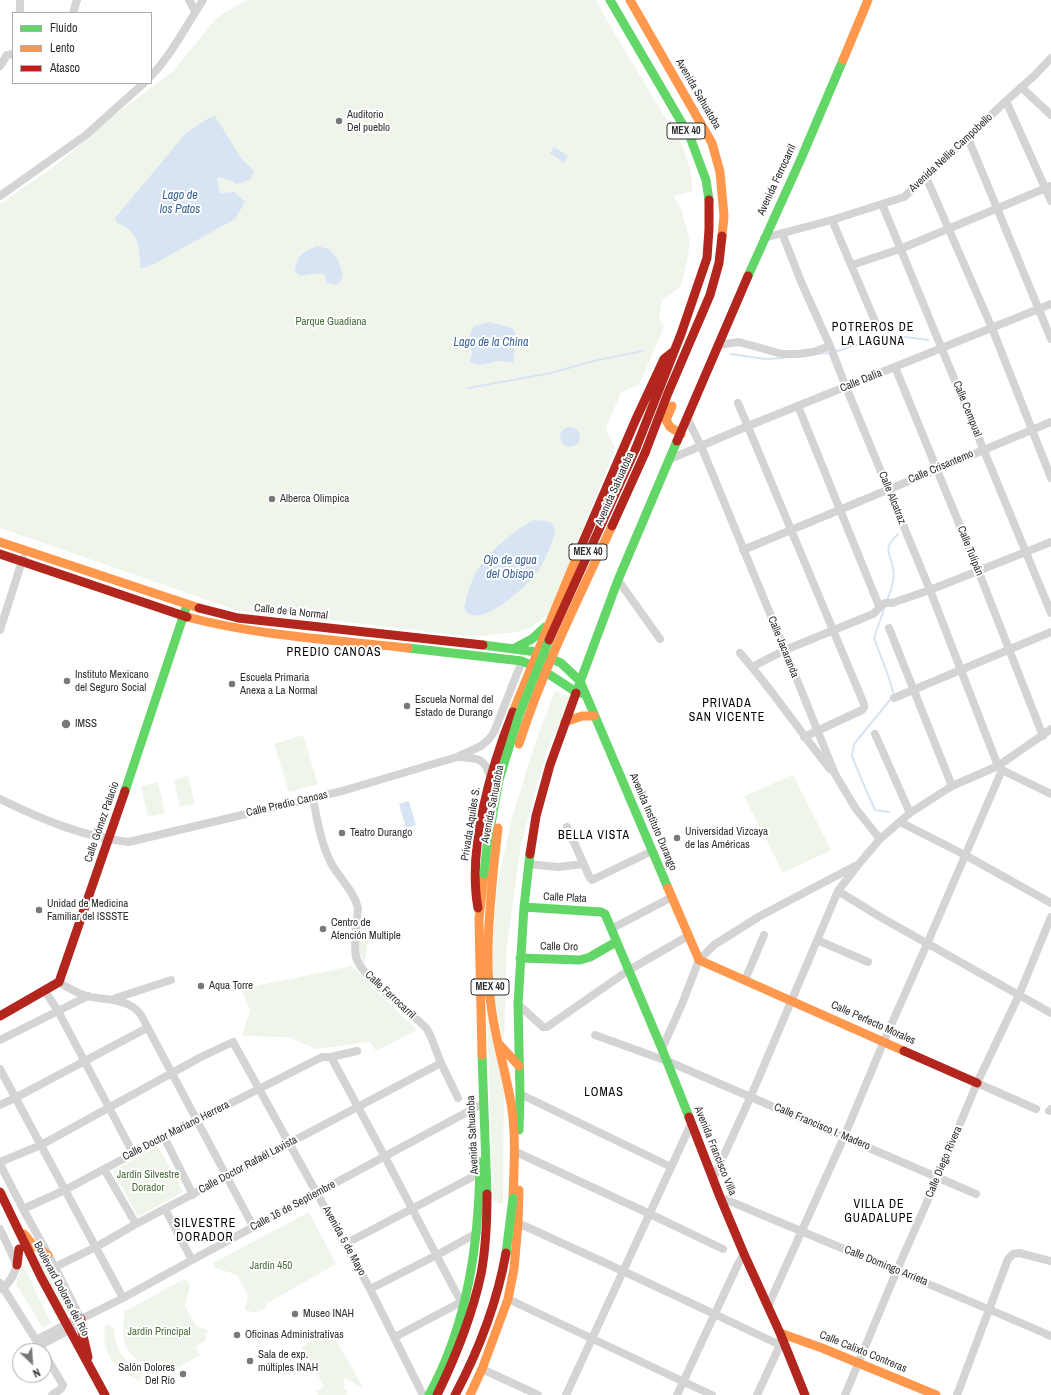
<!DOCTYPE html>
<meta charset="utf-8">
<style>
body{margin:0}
#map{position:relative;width:1051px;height:1395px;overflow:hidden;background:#fff;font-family:"Archivo Narrow",sans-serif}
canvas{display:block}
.legend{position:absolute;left:12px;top:12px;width:140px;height:72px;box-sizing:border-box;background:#fff;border:1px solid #acacac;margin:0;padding:5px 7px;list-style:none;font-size:12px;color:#2f2f2f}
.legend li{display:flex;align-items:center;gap:8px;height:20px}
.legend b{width:20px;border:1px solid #acacac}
.north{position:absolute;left:12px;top:1343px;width:40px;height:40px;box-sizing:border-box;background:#fff;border:1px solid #acacac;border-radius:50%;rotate:155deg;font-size:11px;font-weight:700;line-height:16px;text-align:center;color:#2f2f2f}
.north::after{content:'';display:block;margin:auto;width:14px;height:18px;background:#787878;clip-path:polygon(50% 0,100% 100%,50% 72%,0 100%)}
</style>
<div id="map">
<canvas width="1051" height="1395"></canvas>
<ul class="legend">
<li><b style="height:5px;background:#63d668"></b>Fluido</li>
<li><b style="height:5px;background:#ff974d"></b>Lento</li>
<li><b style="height:5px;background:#b3261e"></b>Atasco</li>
</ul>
<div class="north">N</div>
</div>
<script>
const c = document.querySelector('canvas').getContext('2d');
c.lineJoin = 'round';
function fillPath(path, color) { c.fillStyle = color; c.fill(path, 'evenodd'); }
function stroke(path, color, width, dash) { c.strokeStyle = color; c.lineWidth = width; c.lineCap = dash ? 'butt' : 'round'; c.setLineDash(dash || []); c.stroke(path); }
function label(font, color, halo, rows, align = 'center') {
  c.font = font + ' "Archivo Narrow",sans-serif'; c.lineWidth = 4; c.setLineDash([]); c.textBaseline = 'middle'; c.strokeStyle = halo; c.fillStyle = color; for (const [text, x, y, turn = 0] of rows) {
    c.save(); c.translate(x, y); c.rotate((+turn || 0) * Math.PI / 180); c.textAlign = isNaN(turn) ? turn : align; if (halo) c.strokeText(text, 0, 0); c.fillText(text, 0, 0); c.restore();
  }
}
fillPath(new Path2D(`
 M247 0H596L609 24 683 147 690 170 693 191 673 196 681 208 690 242 687 262 681 286 662 300 659 318 664 327 639 385 621 392 606 429 615 448 550 613 530 628 517 632 471 637 373 625 236 610 0 528V204L53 167 90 137 111 118 172 72 215 20 224 13Z
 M555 691 572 698 547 751 521 844 507 945 504 1044 495 1001 492 957 497 886 512 818 535 743Z
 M303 735 318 784 289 792 274 744Z
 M793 775 831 850 783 873 744 796Z
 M188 776 195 804 180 807 174 780Z
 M158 782 165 813 148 817 141 786Z
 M360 916 369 936 364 965 358 950Z
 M352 966 374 989 417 1030 376 1051 370 1042 316 1049 288 1037 242 1036 250 1010 241 989Z
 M487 1019 504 1083 503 1204 493 1202Z
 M158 1146 183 1192 138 1217 113 1171Z
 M309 1212 336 1264 266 1304 267 1307 256 1313 245 1310 248 1295 237 1275 216 1268 213 1263Z
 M33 1253 47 1264 73 1312 65 1316Z
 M23 1264 51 1323 43 1328 16 1284Z
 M184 1279H186L190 1286 185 1306 196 1326 208 1330 205 1341 195 1346 200 1355 175 1370 173 1368 161 1374C157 1366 154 1367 146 1364 119 1352 123 1337 124 1312Z
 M105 1324 114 1328C115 1350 123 1361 143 1371L140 1381C113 1369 101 1354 105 1324Z
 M332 1333 364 1389 345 1378 343 1384 345 1385 344 1389 348 1391 346 1394 348 1395H318L316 1391 324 1386 301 1347 317 1338 319 1341Z`), '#f0f5ec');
fillPath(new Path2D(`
 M215 116 241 158 254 171 251 179 237 184 227 179 217 177 220 193 234 192 245 202 235 219 154 264 140 269C140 249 139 230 117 223L115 218 187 132 209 118Z
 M554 147 568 156 564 163 550 153Z
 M317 246 329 249 338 260 343 275 340 282 336 285 326 283 325 275C317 272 309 274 301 276L295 272C296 255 303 252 317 246Z
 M490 322 512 328 516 335 513 363C508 362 503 361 499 361 489 362 479 369 470 361L472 355 470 334 474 326Z
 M560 437a10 10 0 1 1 20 0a10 10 0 1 1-20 0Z
 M534 520C546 521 555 519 555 534 550 546 546 560 538 571 529 584 477 634 464 608 466 599 468 590 472 581 482 556 511 532 534 520Z
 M409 801 416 825 406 828 399 804Z`), '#d8e4f3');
stroke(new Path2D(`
 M834 352 863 343 898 336 928 340
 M731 354 765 359 784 358
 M816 354 830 353
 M468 388 551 373 593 361 643 351
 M887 600C891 590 895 580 893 569 890 550 882 550 898 534
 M885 606 874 638 888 675 894 695 854 744 852 756 863 783 875 810 889 812`), '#d8e4f3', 2);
stroke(new Path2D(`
 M189 0 195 11
 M20 13V0
 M73 13 77 0
 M0 66 7 55 13 54
 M151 76C172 54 186 26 203 0
 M1021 87 1051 115
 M1006 101 1051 201
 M968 138 1051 339
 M926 177 992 328 1051 478
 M0 196 86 135 144 83
 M882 204 1051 613
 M832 220 877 326
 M782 233 802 284 830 346 846 387 930 590 998 766 1002 770 1051 794
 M764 238 832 220 904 197 926 177 1006 101 1035 75 1051 58
 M852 265 900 249 1051 186
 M718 345 739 342 782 354H798L813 352 830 346
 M895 367 978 570 1043 736
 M738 403 864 704V707L862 710 804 737
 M798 406 879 606
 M687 418 701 446 785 650 835 774 856 809 880 839
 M670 459 748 426 1051 304
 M743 550 1051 422
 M618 580 660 639
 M889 628 952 786
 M0 630 23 558
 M740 653C772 689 799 731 830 769
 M752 667 785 650 873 614C881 608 880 601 892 603L930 590 1051 542
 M894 698 1051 632
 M875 734 910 813
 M458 757C476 758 486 757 490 778
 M313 798C317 820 321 843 331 863 339 878 354 891 358 908 357 922 353 943 356 957 361 978 411 1011 427 1029L431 1037 441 1063 458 1098
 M0 799C41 819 83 837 129 842L342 791 457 757 481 746 489 739 494 732 522 661
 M900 822 965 855 1051 903
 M567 827 590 878 592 880 652 851
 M528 864 558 867 583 864
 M838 891 882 918 1051 1013
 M611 929 672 897
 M817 940 868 962
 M745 980 764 935
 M59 982C68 988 76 993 87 996 106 1001 128 997 141 1015L254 1228
 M45 991 58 1011 133 1153
 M113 999 171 980
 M518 1004 543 1027H547L629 970 688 936
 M595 1035 667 1061 976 1194
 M0 1040 88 996
 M662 1049 682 1004 699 960 714 945 760 916 855 866
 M331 1057 385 1157 461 1302
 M0 1069 123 1298
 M977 1083 1036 1109
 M520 1094 671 1167
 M0 1105 15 1098 147 1028
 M1049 1111 1051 1109
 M164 1137 193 1195
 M514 1151 650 1214 723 1249
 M0 1162 41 1145 201 1057 233 1042 370 1289 423 1395
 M0 1164 23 1209 55 1267 81 1319
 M104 1169 136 1224
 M713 1179 751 1096 838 891 858 865 880 839 910 813 952 786 998 766 1051 729
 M720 1197C830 1244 941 1288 1051 1336
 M23 1209 65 1190 164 1137 322 1057H331L357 1051
 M165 1209 192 1260
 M518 1223 623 1271 780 1345
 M0 1229 17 1265C14 1275 10 1284 0 1289
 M345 1244 480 1173
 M55 1267 96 1247 136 1224 441 1063
 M0 1283 43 1351
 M370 1289 437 1255 477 1233
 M508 1299 712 1395
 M768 1306 844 1137 884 1041 927 944 1002 770
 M395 1337 465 1300
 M36 1340 76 1319H81L123 1298 192 1260 484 1103
 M39 1346 73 1328
 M44 1353 63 1385 61 1389 52 1395
 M482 1369 538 1395
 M566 1395 691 1124
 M677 1395 738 1264 744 1254
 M757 1395 780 1345V1341
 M845 1395 897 1270 938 1177 977 1083 1019 995 1051 917
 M957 1395 1008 1259 1013 1254 1019 1253 1051 1261`), '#d4d4d4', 8);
stroke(new Path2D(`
 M610 0 690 137 706 180 709 200
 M748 276 800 161 843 60
 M483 645 537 652 561 663 580 681 668 888
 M408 648 522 661 544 671 573 690 584 694
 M515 648 532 639 545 627
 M576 693 618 580 677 441
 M125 791 186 608
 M524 907 601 912 605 914 662 1049 689 1117
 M520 958 580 960 590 957 616 942
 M482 1055 487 1194
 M519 1130 520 1094 518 1004 524 907 530 854
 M429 1395C468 1324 479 1242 480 1162`), '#63d668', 9);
stroke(new Path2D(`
 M630 0 712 143 720 172 724 216 722 236
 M843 60 868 0
 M672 406 666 420 670 427 681 434
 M0 542 199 608
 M187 617C259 636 335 640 408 648
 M513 712 580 549
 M565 722 582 716H594
 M493 874C489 917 485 962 491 1005 495 1040 507 1074 512 1110 516 1139 514 1169 513 1198
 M668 888 699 960 904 1051
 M499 1044 519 1066
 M482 1055 479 919 484 874
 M24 1234 33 1245 48 1255
 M780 1333 822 1348 936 1395
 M470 1395 482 1369 508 1299 514 1269 518 1223 519 1190`), '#ff974d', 9);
stroke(new Path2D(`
 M677 441 748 276
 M636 448 681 334 707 258 709 229V200
 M645 453 668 393 710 295 719 263 722 236
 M580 549 636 419 664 359 674 351
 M0 554 187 617
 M199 608 238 618 483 645
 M530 854 536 816 550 765 576 693
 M478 908C467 849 491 767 513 712
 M0 1016 59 982 125 791
 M904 1051 977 1083
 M689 1117 720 1197 744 1254 780 1333 805 1395
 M0 1192 41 1277 105 1395
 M17 1265 19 1249
 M81 1319V1327L88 1357`), '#b3261e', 9);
stroke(new Path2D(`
 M484 874 487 846 499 780 519 715 549 640
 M506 1253 513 1198`), '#63d668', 9);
stroke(new Path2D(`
 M519 744C543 669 579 597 612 526
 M493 873 498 828`), '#ff974d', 9);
stroke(new Path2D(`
 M612 526 645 453
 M549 640 636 448
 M437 1395C456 1356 472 1316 481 1274 486 1248 487 1221 487 1194
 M455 1395C479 1350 497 1303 506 1253`), '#b3261e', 9);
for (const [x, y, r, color] of [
 [339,121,4,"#787878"],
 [272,499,4,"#787878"],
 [67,681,4,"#787878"],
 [232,684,4,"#787878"],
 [407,706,4,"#787878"],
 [66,724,5,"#787878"],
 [342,833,4,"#787878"],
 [677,838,4,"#787878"],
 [39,910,4,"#787878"],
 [323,929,4,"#787878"],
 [201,986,4,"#787878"],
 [295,1314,4,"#787878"],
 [237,1335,4,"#787878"],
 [250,1361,4,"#787878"],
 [183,1374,4,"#787878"]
]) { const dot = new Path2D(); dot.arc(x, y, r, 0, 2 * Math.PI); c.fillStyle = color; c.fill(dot); stroke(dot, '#fff', 1.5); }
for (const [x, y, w] of [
 [686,131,38],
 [588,552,38],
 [490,987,38]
]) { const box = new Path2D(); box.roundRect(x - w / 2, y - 8, w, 16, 3); c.fillStyle = '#fff'; c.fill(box); stroke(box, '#2f2f2f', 1); }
label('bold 10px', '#2f2f2f', null, [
 ["MEX 40",686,131],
 ["MEX 40",588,552],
 ["MEX 40",490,987]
]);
label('11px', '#2f2f2f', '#fff', [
 ["Avenida Sahuatoba",698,94,60],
 ["Avenida Nellie Campobello",951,153,-43],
 ["Avenida Ferrocarril",777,180,-65],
 ["Calle Dalia",861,381,-22],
 ["Calle Cempual",967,409,68],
 ["Calle Crisantemo",941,467,-23],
 ["Avenida Sahuatoba",615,489,-66],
 ["Calle Alcatraz",892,498,68],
 ["Calle Tulipán",970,551,68],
 ["Calle de la Normal",291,612,6],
 ["Calle Jacaranda",783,647,68],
 ["Calle Predio Canoas",287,804,-13],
 ["Avenida Sahuatoba",493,804,-79],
 ["Calle Gómez Palacio",102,822,-71],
 ["Avenida Instituto Durango",653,822,67],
 ["Privada Aquiles S.",471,824,-81],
 ["Calle Plata",565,898,3],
 ["Calle Oro",559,947,1],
 ["Calle Ferrocarril",390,995,43],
 ["Calle Perfecto Morales",873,1023,24],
 ["Calle Francisco I. Madero",822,1127,23],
 ["Calle Doctor Mariano Herrera",176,1131,-27],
 ["Avenida Sahuatoba",473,1135,-93],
 ["Avenida Francisco Villa",715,1151,68],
 ["Calle Diego Rivera",944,1162,-67],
 ["Calle Doctor Rafaél Lavista",248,1165,-28],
 ["Calle 16 de Septiembre",293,1206,-28],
 ["Avenida 5 de Mayo",344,1241,61],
 ["Calle Domingo Arrieta",886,1266,22],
 ["Boulevard Dolores del Río",61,1289,62],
 ["Calle Calixto Contreras",863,1352,22]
]);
label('11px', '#2f2f2f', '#fff', [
 ["Auditorio",347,115],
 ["Del pueblo",347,128],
 ["Alberca Olimpica",280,499],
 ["Instituto Mexicano",75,675],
 ["del Seguro Social",75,688],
 ["Escuela Primaria",240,678],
 ["Anexa a La Normal",240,691],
 ["Escuela Normal del",415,700],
 ["Estado de Durango",415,713],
 ["IMSS",75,724],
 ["Universidad Vizcaya",685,832],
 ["de las Américas",685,845],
 ["Teatro Durango",350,833],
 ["Unidad de Medicina",47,904],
 ["Familiar del ISSSTE",47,917],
 ["Centro de",331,923],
 ["Atención Multiple",331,936],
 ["Aqua Torre",209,986],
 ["Museo INAH",303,1314],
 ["Oficinas Administrativas",245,1335],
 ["Sala de exp.",258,1355],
 ["múltiples INAH",258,1368],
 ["Salón Dolores",175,1368,"right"],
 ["Del Río",175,1381,"right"]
], 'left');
label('11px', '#4a6d3b', '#fff', [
 ["Parque Guadiana",331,322],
 ["Jardín Silvestre",148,1175],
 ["Dorador",148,1188],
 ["Jardín 450",271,1266],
 ["Jardín Principal",159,1332]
]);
label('italic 12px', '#396295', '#fff', [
 ["Lago de",180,196],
 ["los Patos",180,210],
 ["Lago de la China",491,343],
 ["Ojo de agua",510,561],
 ["del Obispo",510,575]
]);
c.letterSpacing = '1px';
label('12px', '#000', '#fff', [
 ["POTREROS DE",873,328],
 ["LA LAGUNA",873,342],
 ["PREDIO CANOAS",334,653],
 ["PRIVADA",727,704],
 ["SAN VICENTE",727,718],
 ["BELLA VISTA",594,836],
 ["LOMAS",604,1093],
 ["VILLA DE",879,1205],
 ["GUADALUPE",879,1219],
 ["SILVESTRE",205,1224],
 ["DORADOR",205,1238]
]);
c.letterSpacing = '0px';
</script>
